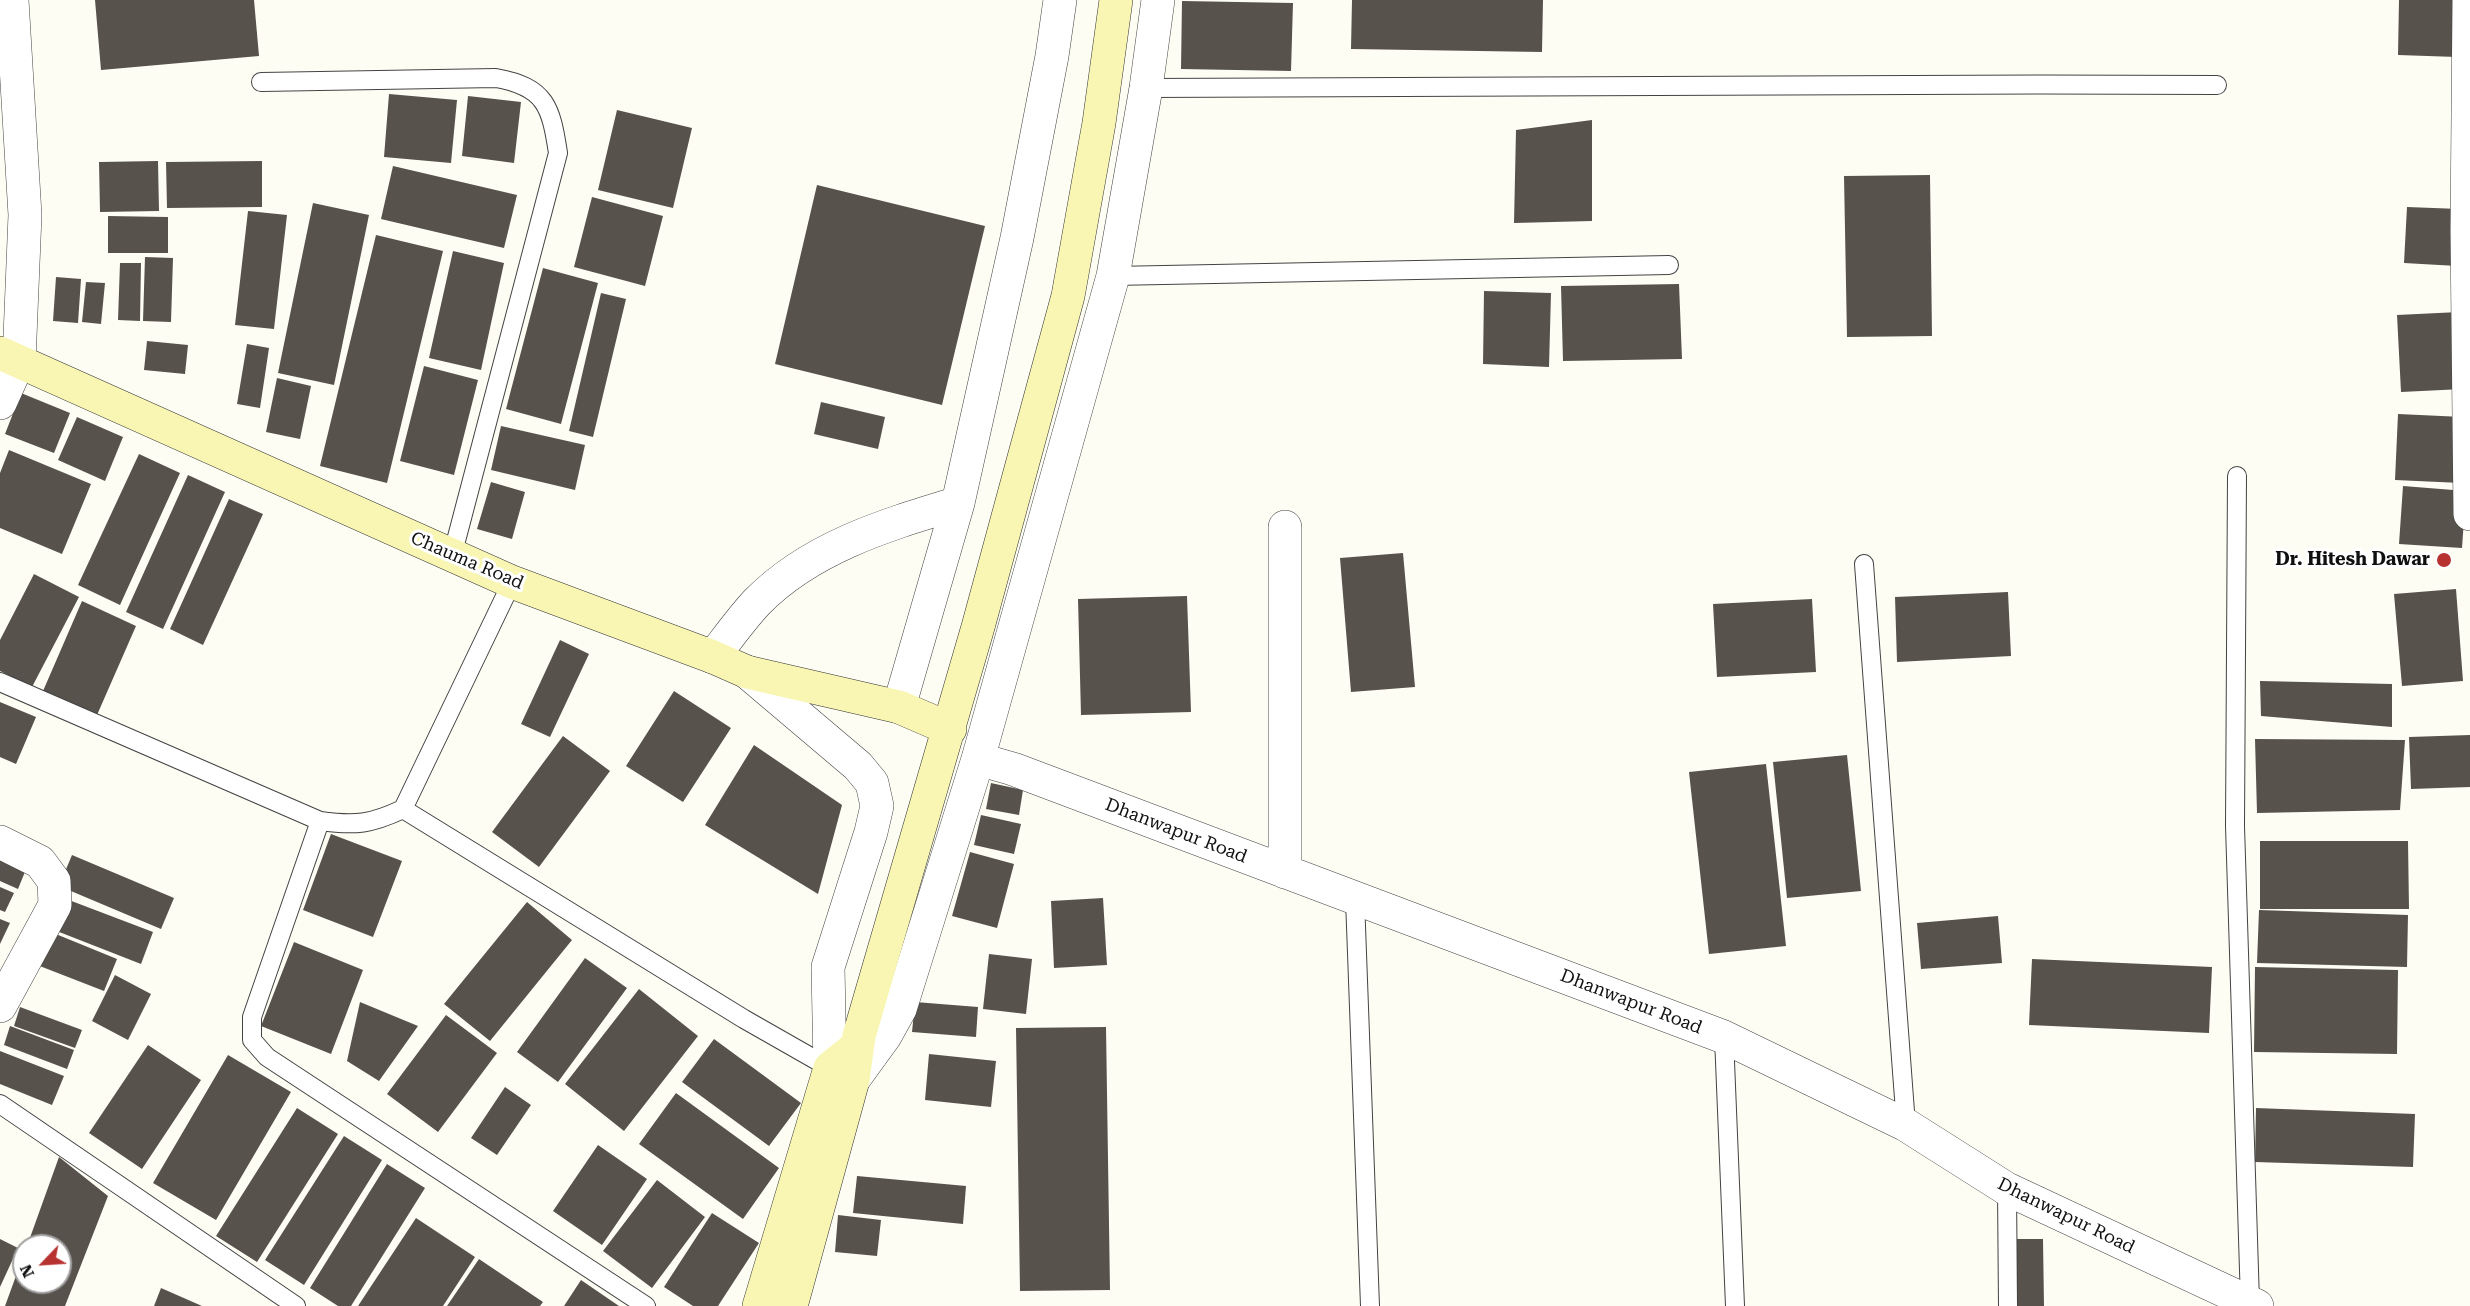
<!DOCTYPE html>
<style>
body{margin:0}
#map{position:relative;width:2470px;height:1306px;overflow:hidden;background:#fefdf4;font-family:"Roboto Serif",serif}
canvas{display:block}
.north{position:absolute;left:12px;top:1234px;width:60px;height:60px;box-sizing:border-box;background:#fff;border:2px solid #9f9f9f;border-radius:50%;rotate:245deg;font-size:16px;font-weight:700;line-height:24px;text-align:center;color:#101010}
.north::after{content:'';display:block;margin:auto;width:21px;height:27px;background:#b73331;clip-path:polygon(50% 0,100% 100%,50% 72%,0 100%)}
</style>
<div id="map">
<canvas width="2470" height="1306"></canvas>
<div class="north">N</div>
</div>
<script>
const c = document.querySelector('canvas').getContext('2d');
c.lineJoin = 'round';
function fillPath(path, color) { c.fillStyle = color; c.fill(path, 'evenodd'); }
function stroke(path, color, width, dash) { c.strokeStyle = color; c.lineWidth = width; c.lineCap = dash ? 'butt' : 'round'; c.setLineDash(dash || []); c.stroke(path); }
function label(font, color, halo, rows, align = 'center') {
  c.font = font + ' "Roboto Serif",serif'; c.lineWidth = 6; c.setLineDash([]); c.textBaseline = 'middle'; c.strokeStyle = halo; c.fillStyle = color; for (const [text, x, y, turn = 0] of rows) {
    c.save(); c.translate(x, y); c.rotate((+turn || 0) * Math.PI / 180); c.textAlign = isNaN(turn) ? turn : align; if (halo) c.strokeText(text, 0, 0); c.fillText(text, 0, 0); c.restore();
  }
}
fillPath(new Path2D(`
 M95 0H254L259 56 101 70Z
 M1352 0H1543L1542 52 1351 49Z
 M2399 0H2459L2457 57 2398 55Z
 M1182 1 1293 3 1291 71 1181 69Z
 M389 94 457 100 451 163 384 157Z
 M468 96 521 102 514 163 462 156Z
 M617 110 692 128 673 208 598 190Z
 M1592 120V221L1514 223 1516 130Z
 M158 161 159 211 100 212 99 162Z
 M262 161V207L167 208 166 162Z
 M393 166 517 195 504 248 381 219Z
 M1930 175 1932 336 1847 337 1844 176Z
 M817 185 985 226 942 405 775 364Z
 M592 197 663 216 645 286 574 267Z
 M313 203 369 215 334 385 278 373Z
 M2407 207 2460 209 2457 266 2404 263Z
 M248 211 287 215 274 329 235 325Z
 M108 216 168 217V253H108Z
 M376 235 443 251 387 483 320 466Z
 M453 251 504 263 481 370 429 358Z
 M145 257 173 258 171 322 143 321Z
 M120 263H141L140 321 118 320Z
 M543 268 598 283 561 424 506 409Z
 M56 277 81 279 78 323 53 321Z
 M86 282 105 283 101 324 82 322Z
 M1679 284 1682 359 1563 361 1561 286Z
 M1484 291 1551 293 1549 367 1483 364Z
 M601 293 626 299 593 437 569 431Z
 M2459 312 2463 389 2401 392 2397 315Z
 M147 341 188 345 185 374 144 370Z
 M247 344 269 348 260 408 237 404Z
 M424 366 478 380 454 475 400 461Z
 M277 378 311 386 300 439 266 432Z
 M21 393 70 413 54 453 5 434Z
 M821 402 885 417 878 449 814 434Z
 M2398 414 2463 417 2461 483 2395 480Z
 M77 417 123 437 105 481 58 460Z
 M501 426 585 445 575 490 491 470Z
 M9 450 91 484 62 554 0 528V473Z
 M139 454 180 473 120 605 78 585Z
 M188 475 225 492 163 629 126 612Z
 M491 482 525 492 512 539 477 529Z
 M2403 486 2466 491 2462 548 2399 544Z
 M229 499 263 514 203 645 170 629Z
 M1403 553 1415 687 1351 692 1340 558Z
 M34 574 79 597 32 687 0 671V640Z
 M2456 589 2463 681 2402 686 2394 594Z
 M2008 592 2011 656 1897 662 1895 597Z
 M1187 596 1191 712 1081 715 1078 599Z
 M1812 599 1816 672 1717 677 1713 604Z
 M82 601 136 626 97 715 43 691Z
 M560 640 589 654 550 737 521 724Z
 M2260 681 2392 684V727L2261 716Z
 M674 691 731 728 683 802 626 766Z
 M0 702 36 717 16 764 0 757Z
 M2470 735V787L2411 789 2409 737Z
 M563 736 610 771 539 867 492 832Z
 M2255 739 2405 740 2400 810 2257 813Z
 M754 745 842 805 818 894 705 825Z
 M1847 755 1861 891 1787 898 1773 762Z
 M1766 764 1786 946 1709 954 1689 772Z
 M991 783 1023 790 1019 815 986 809Z
 M981 815 1021 824 1014 854 974 845Z
 M331 834 402 861 373 937 303 910Z
 M2260 841H2408L2409 909H2260Z
 M0 849 29 862 18 889 0 881Z
 M970 852 1014 864 997 928 952 916Z
 M72 855 174 898 161 929 59 886Z
 M0 887 14 893 5 912 0 910Z
 M61 897 153 932 141 964 49 928Z
 M1103 898 1107 965 1054 968 1051 901Z
 M527 902 572 940 490 1041 444 1004Z
 M2259 910 2408 915 2407 967 2257 963Z
 M1998 916 2002 963 1921 969 1917 923Z
 M0 919 10 923 0 944Z
 M46 930 117 959 104 991 32 963Z
 M294 942 363 970 331 1054 261 1026Z
 M989 954 1032 959 1026 1014 983 1009Z
 M585 958 627 988 558 1082 517 1052Z
 M2032 959 2212 967 2209 1033 2029 1025Z
 M2255 967 2398 970 2397 1054 2254 1052Z
 M115 975 151 994 128 1040 92 1021Z
 M639 989 698 1036 624 1131 565 1084Z
 M360 1002 418 1026 379 1081 347 1061Z
 M915 1002 978 1007 976 1037 912 1032Z
 M20 1007 82 1030 75 1048 14 1026Z
 M446 1015 497 1053 438 1132 387 1094Z
 M10 1026 74 1050 67 1069 4 1045Z
 M1106 1027 1110 1290 1020 1291 1016 1028Z
 M714 1039 801 1103 769 1146 682 1082Z
 M148 1045 201 1080 142 1169 89 1133Z
 M0 1051 64 1076 52 1105 0 1084Z
 M929 1054 996 1061 991 1107 925 1100Z
 M228 1055 291 1092 216 1220 153 1183Z
 M505 1087 531 1105 497 1155 471 1138Z
 M676 1093 779 1168 743 1219 639 1144Z
 M297 1108 338 1134 257 1262 216 1236Z
 M2256 1108 2415 1114 2413 1167 2255 1162Z
 M344 1136 382 1160 304 1285 265 1260Z
 M598 1145 647 1179 602 1245 553 1211Z
 M59 1157 108 1196 65 1306H5L24 1254V1282H60V1246H27Z
 M387 1164 425 1188 351 1306H338L310 1288Z
 M857 1176 966 1186 963 1224 853 1213Z
 M657 1180 705 1217 652 1288 603 1251Z
 M712 1213 759 1243 718 1306H693L664 1287Z
 M838 1215 881 1220 877 1256 835 1252Z
 M416 1218 475 1257 443 1306H358Z
 M0 1239 18 1248 0 1287Z
 M2011 1239H2043L2044 1306H2012Z
 M479 1259 543 1302 540 1306H447Z
 M581 1280 619 1306H564Z
 M161 1288 202 1306H154Z`), '#58524d');
const lane = new Path2D(`
 M261 82 496 78C546 87 551 107 558 153L452 556
 M1146 88C1503 88 1860 83 2217 85
 M1113 276 1669 265
 M2237 476 2235 826 2250 1302
 M1864 564 1906 1125
 M0 682 320 821C356 826 371 824 403 809L512 582
 M403 809 744 1019 830 1068
 M320 821 252 1017V1040L267 1057 646 1306
 M1355 899 1370 1306
 M1724 1037 1735 1306
 M0 1104 296 1306
 M2007 1189 2008 1306`);
const street = new Path2D(`
 M2469 0 2467 231 2470 514
 M0 403 19 361 25 215 12 0
 M1285 527V872
 M713 657C727 639 741 619 757 602 811 547 886 525 958 503
 M747 672 858 766 872 783 877 806 871 832 828 967 830 1068
 M899 707 958 503 1017 238 1052 56 1060 0
 M978 759 1013 769 1724 1037 1906 1125 2007 1189 2257 1306
 M0 842 40 862 54 881 55 905 0 1006
 M853 1080 885 1036 900 1009 978 759 1113 276 1146 88 1158 0`);
const secondary = new Path2D(`
 M0 353 512 582 713 657 747 672 899 707 950 729
 M759 1306 830 1068 856 1047
 M791 1306 853 1080 859 1036 978 627 1068 296 1099 123 1116 0`);
stroke(lane, '#434343', 20);
stroke(street, '#434343', 34);
stroke(secondary, '#323232', 34);
stroke(lane, '#fff', 18);
stroke(street, '#fff', 33);
stroke(secondary, '#f9f6b4', 33);
for (const [x, y, r, color] of [
 [2444,560,8,"#b73331"]
]) { const dot = new Path2D(); dot.arc(x, y, r, 0, 2 * Math.PI); c.fillStyle = color; c.fill(dot); stroke(dot, '#fff', 2); }
label('bold 18px', '#101010', '#fff', [
 ["Dr. Hitesh Dawar",2430,560]
], 'right');
label('18px', '#101010', '#fff', [
 ["Chauma Road",467,561,23],
 ["Dhanwapur Road",1176,831,21],
 ["Dhanwapur Road",1631,1002,21],
 ["Dhanwapur Road",2066,1216,26]
]);
</script>
